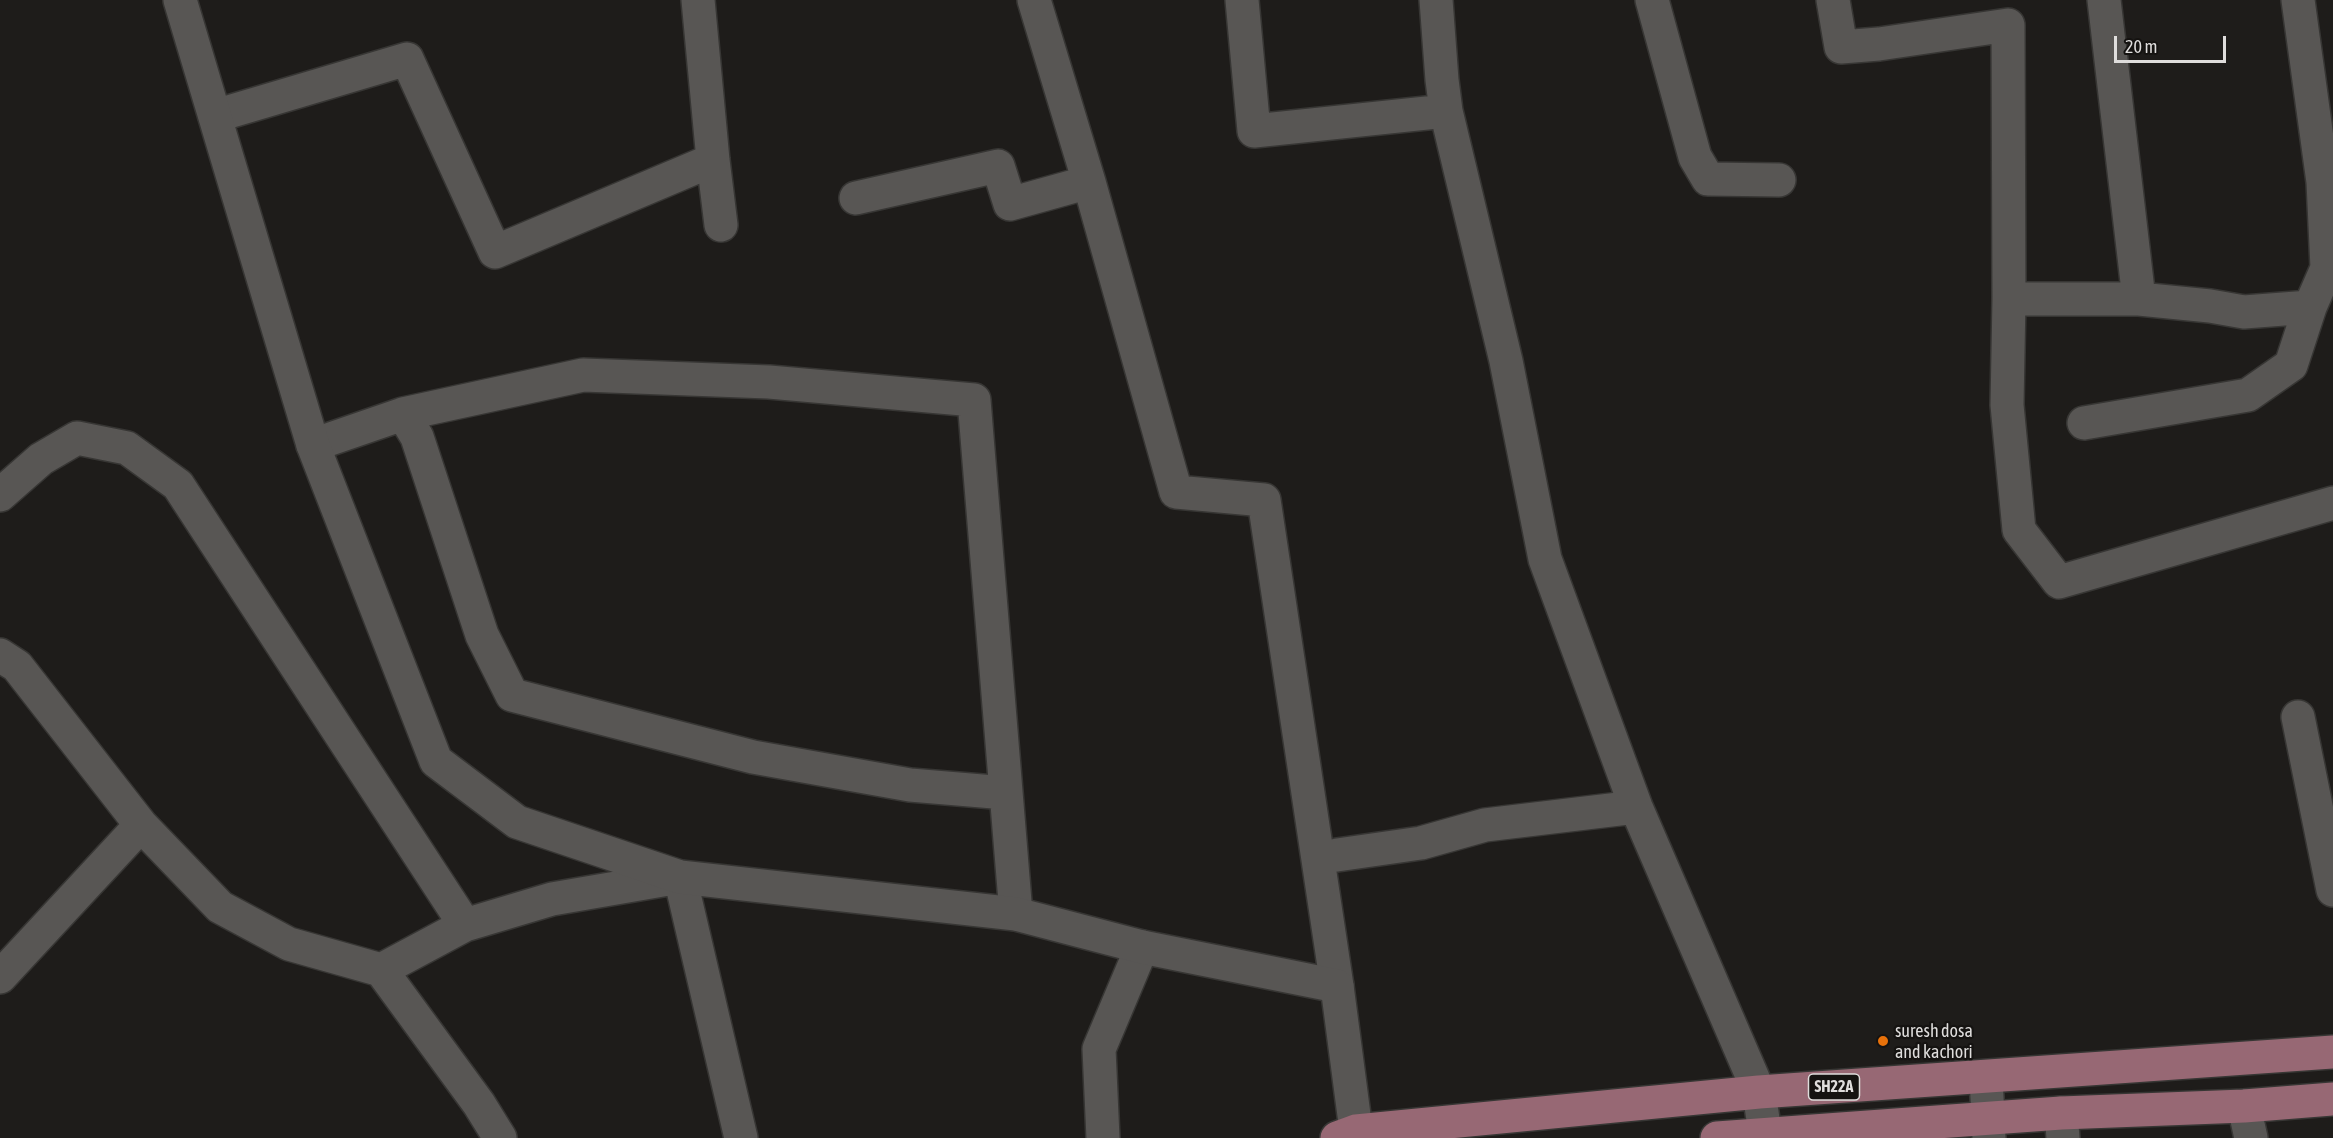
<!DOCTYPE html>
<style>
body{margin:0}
#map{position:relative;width:2333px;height:1138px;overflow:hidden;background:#1e1c1a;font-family:"Asap Condensed",sans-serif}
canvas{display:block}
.scale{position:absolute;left:2114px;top:36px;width:112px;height:27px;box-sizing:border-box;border:3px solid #dfdddc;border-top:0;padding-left:8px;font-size:18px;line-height:21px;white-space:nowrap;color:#dfdddc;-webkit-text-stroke:4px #151311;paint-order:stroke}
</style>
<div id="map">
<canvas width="2333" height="1138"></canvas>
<div class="scale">20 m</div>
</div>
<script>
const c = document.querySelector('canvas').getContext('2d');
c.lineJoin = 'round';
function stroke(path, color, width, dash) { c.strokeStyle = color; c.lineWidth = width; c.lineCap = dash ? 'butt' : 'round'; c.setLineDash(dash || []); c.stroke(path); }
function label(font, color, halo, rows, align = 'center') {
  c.font = font + ' "Asap Condensed",sans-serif'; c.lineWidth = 4.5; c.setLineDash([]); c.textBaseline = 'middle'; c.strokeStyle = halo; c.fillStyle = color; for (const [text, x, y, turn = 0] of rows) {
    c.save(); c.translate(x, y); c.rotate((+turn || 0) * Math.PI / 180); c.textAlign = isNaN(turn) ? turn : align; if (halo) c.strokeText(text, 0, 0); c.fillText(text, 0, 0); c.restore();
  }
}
const minor = new Path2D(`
 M698 0 713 160 721 225
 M1034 0 1089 182
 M1242 0 1254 131 1446 111
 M1436 0 1442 80 1446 111 1506 361 1545 559 1636 807 1759 1092 1765 1133
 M1652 0 1695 157 1708 179 1779 180
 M1833 0 1841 47 1879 44 2008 25 2009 299H2139L2210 306 2244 312 2310 307 2327 268 2323 182 2298 0
 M2104 0 2139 299
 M215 116 407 59 495 252 713 160
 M856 198 998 166 1010 204 1089 182 1176 492 1264 500 1337 986
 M2009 299 2007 405 2019 530 2059 582 2333 503
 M403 414 583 375 769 382 974 400 1016 914
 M2084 423 2248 395 2291 365 2310 307
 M313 445 403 414 417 437 482 635 512 695 753 757 910 785 1006 793
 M0 495 41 459 77 438 127 448 178 485 465 925
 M0 655 17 666 141 825 220 907 289 944 381 970 479 1104 500 1138
 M2298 717 2333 890
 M1337 855 1421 843 1485 825 1636 807
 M381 970 465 925 552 899 680 877 741 1138
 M0 977 141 825
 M1986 1077 1989 1138
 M2244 1106 2251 1138
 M2061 1113 2063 1138
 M1103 1138 1099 1049 1142 947`);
const tertiary = new Path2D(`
 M180 0 313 445 436 761 517 822 680 877 1016 914 1142 947 1337 986 1357 1138`);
const primary = new Path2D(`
 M1337 1138 1356 1131 1759 1092 2333 1052
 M1717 1138 2061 1113 2244 1106 2333 1099`);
stroke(minor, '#373634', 36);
stroke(tertiary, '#373634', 36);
stroke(primary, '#373634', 36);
stroke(minor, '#585654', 33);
stroke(tertiary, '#585654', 33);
stroke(primary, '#976874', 33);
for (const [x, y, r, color] of [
 [1883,1041,6,"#e8710a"]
]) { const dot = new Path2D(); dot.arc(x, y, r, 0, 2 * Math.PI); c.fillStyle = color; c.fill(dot); stroke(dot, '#151311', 2); }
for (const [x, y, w] of [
 [1834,1087,51]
]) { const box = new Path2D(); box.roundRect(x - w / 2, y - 13, w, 26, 4.5); c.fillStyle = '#151311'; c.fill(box); stroke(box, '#dfdddc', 1.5); }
label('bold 16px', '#dfdddc', null, [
 ["SH22A",1834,1087]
]);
label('18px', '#dfdddc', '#151311', [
 ["suresh dosa",1895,1031],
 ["and kachori",1895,1052]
], 'left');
</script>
